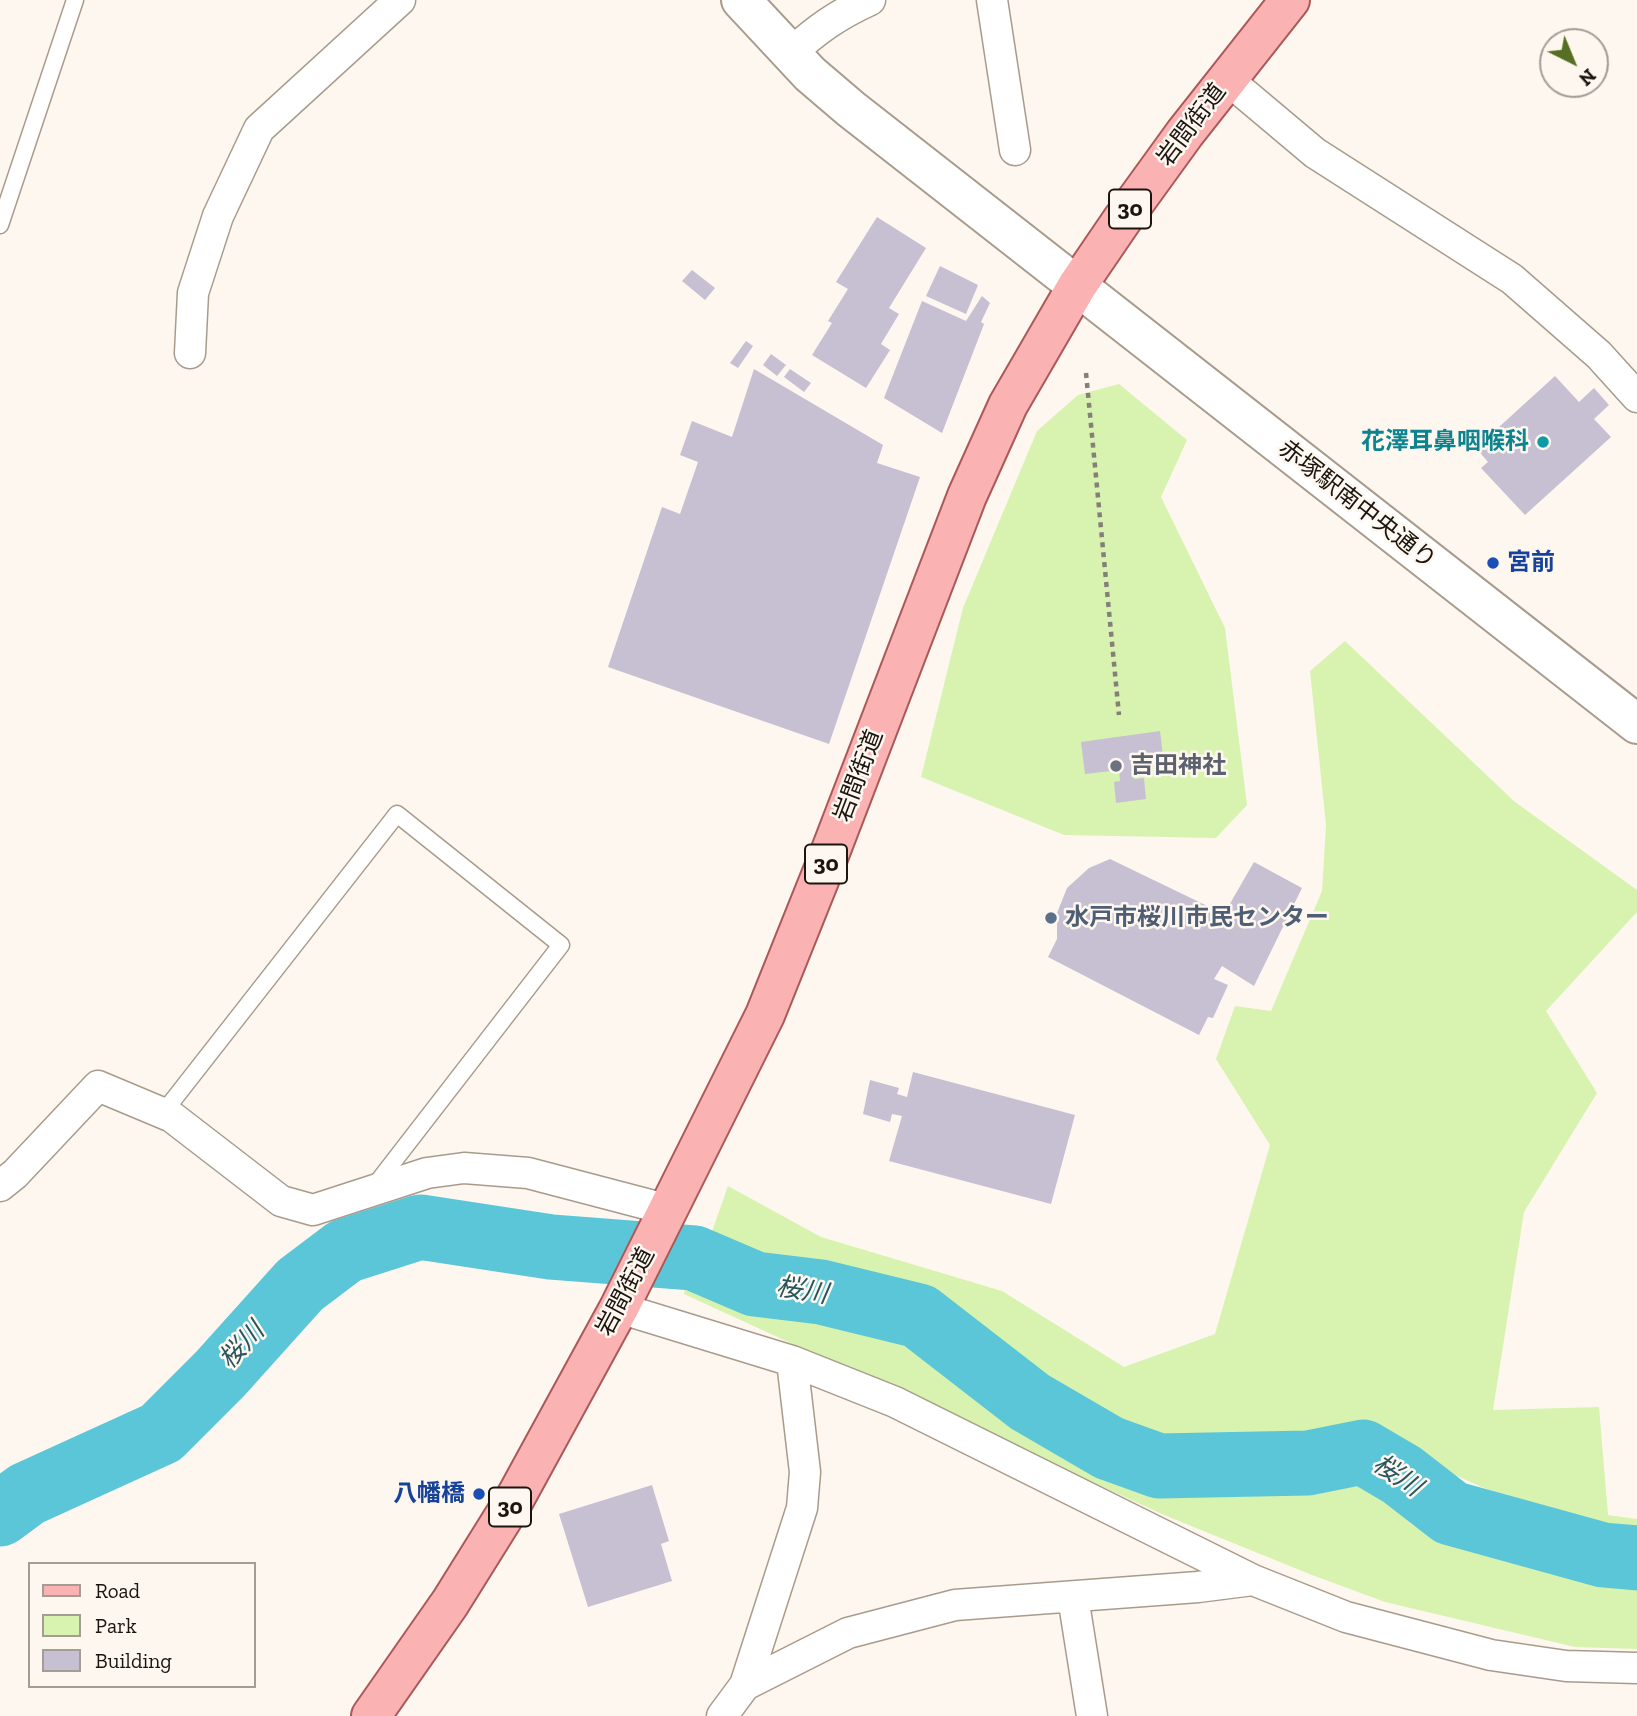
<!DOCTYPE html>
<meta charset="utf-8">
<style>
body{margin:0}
#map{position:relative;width:1637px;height:1716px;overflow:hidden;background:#fdf7f0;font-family:"Zilla Slab",serif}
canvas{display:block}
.legend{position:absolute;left:28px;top:1562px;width:228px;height:126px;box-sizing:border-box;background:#fdf7f0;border:2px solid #a39d96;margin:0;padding:9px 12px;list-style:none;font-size:21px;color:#1b1510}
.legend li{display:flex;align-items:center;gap:14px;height:35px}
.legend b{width:35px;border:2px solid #a39d96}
.north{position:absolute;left:1539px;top:28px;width:70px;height:70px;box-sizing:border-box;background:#fdf7f0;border:2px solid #a39d96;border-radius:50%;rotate:137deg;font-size:19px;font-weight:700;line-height:28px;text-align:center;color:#1b1510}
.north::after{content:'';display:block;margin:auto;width:24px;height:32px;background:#557023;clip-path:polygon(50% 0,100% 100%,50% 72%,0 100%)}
</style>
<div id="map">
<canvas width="1637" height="1716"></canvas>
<ul class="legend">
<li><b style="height:9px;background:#fbb2b2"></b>Road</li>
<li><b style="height:19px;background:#d8f3af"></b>Park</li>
<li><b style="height:19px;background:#c7bfd2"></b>Building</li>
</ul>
<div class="north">N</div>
</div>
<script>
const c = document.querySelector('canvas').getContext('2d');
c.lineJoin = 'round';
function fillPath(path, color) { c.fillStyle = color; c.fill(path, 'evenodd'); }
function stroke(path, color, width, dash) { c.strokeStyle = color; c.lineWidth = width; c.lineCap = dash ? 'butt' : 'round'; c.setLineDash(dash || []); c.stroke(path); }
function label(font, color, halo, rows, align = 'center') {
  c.font = font + ' "Zilla Slab","Noto Sans JP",serif'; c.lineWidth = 5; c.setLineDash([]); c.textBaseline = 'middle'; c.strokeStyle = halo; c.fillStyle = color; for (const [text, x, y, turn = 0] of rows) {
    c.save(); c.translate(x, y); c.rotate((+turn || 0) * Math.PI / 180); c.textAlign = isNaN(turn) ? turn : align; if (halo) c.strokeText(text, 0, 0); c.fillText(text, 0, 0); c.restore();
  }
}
fillPath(new Path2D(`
 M1119 384 1187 440 1161 497 1225 628 1247 805 1216 838 1064 835 921 777 963 608 1037 431 1078 395Z
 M1345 641 1515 802 1637 890V912L1546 1011 1597 1093 1524 1212 1493 1410 1599 1407 1608 1515 1637 1519V1528L1618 1527 1582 1521 1484 1488 1435 1466 1392 1436 1346 1427 1288 1446 1164 1441 1100 1418 1052 1391 989 1340 940 1305 820 1264 762 1262 709 1240 728 1186 821 1237 1002 1291 1124 1367 1215 1334 1270 1145 1216 1059 1235 1006 1271 1011 1322 891 1326 825 1310 671Z
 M686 1281 797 1313 829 1316 858 1322 920 1354 1054 1442 1108 1472 1148 1482 1343 1478 1376 1493 1414 1526 1453 1543 1600 1585 1637 1587V1649L1575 1647 1385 1602 1312 1575 1164 1515 684 1294Z`), '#d8f3af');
stroke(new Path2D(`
 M0 1514 27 1494 161 1433 220 1374 300 1285 345 1251 420 1227 551 1247 694 1258 755 1284 821 1292 919 1316 1030 1402 1109 1448 1159 1466 1308 1463 1363 1452 1402 1475 1451 1513 1603 1555 1637 1558`), '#5bc6d8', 65);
fillPath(new Path2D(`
 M877 217 926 248 889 308 899 314 881 344 890 350 866 388 812 355 832 323 828 321 848 289 836 282Z
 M940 266 978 285 966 314 926 296Z
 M692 270 715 288 705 300 682 281Z
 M982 296 990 303 981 322 984 324 942 433 884 398 922 301 966 321Z
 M746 341 753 346 738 368 730 363Z
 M771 354 786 365 777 376 763 365Z
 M754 369 883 445 877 463 920 477 829 744 608 667 662 507 680 514 698 462 680 455 692 421 732 437Z
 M790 369 811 383 804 392 784 377Z
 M1555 376 1579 402 1594 388 1609 405 1594 419 1611 437 1525 515 1481 468 1488 462 1476 448Z
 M1160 731 1164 764 1133 767 1134 779 1144 778 1146 799 1116 803 1114 782 1120 781 1119 770 1085 774 1081 742Z
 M1110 859 1224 914 1254 862 1302 888 1254 986 1222 966 1214 979 1228 985 1213 1018 1208 1017 1199 1035 1048 957 1057 939V913L1067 888 1089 868Z
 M913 1072 1075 1115 1051 1204 889 1161 902 1116 892 1114 890 1122 863 1114 870 1080 899 1088 897 1094 907 1097Z
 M652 1485 669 1541 661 1544 672 1581 588 1607 559 1514Z`), '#c7bfd2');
const lane = new Path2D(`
 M0 225 75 0
 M163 1113 397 814 561 945 373 1188`);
const street = new Path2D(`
 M992 0 1015 150
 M790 54C816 30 837 15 870 0
 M1227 79 1315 153 1512 279 1599 355 1637 397
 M190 353 193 293 218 216 259 129 400 0
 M0 1186 15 1174 98 1086 172 1117 281 1201 313 1210 427 1173 464 1168 528 1173 669 1210
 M619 1308 792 1361 895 1402 1253 1580 1346 1617 1491 1655 1566 1666 1637 1668
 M1073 1597 1092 1716
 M745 1685 802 1508 805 1472 792 1361
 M722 1716 745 1685 848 1633 955 1605 1198 1587 1253 1580`);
const secondary = new Path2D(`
 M741 0 810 74 851 109 1637 724`);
const primary = new Path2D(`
 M371 1716 450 1603 513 1502 619 1308 765 1015 826 863 967 496 1008 405 1077 286 1122 220 1185 133 1290 0`);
stroke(lane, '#a99b8c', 19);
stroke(street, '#a99b8c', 33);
stroke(secondary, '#a99b8c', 42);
stroke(primary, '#ab5958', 42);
stroke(new Path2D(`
 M1086 373 1119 715`), '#857f79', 4.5, [5, 5]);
stroke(lane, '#fff', 16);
stroke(street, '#fff', 30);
stroke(secondary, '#fff', 38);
stroke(primary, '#fbb2b2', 38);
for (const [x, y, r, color] of [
 [1543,442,7,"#0f9aa8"],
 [1493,563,7,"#1a4fb4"],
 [1116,766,7,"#6b7280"],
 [1051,918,7,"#5c6f8a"],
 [479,1494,7,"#1a4fb4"]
]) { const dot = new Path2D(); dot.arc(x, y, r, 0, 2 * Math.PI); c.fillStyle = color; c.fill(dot); stroke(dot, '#fdf7f0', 2.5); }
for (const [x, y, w] of [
 [1130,209,42],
 [826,864,42],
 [510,1507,42]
]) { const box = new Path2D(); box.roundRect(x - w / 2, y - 19.5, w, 39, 5); c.fillStyle = '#fdf7f0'; c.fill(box); stroke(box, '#1b1510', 2); }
label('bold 23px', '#1b1510', null, [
 ["30",1130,209],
 ["30",826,864],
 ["30",510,1507]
]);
label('24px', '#1b1510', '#fdf7f0', [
 ["岩間街道",1192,125,-53],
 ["赤塚駅南中央通り",1357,505,38],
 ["岩間街道",859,776,-69],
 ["岩間街道",626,1292,-62]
]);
label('bold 24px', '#0d838f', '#fdf7f0', [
 ["花澤耳鼻咽喉科",1529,442]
], 'right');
label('bold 24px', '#164399', '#fdf7f0', [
 ["宮前",1507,563],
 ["八幡橋",465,1494,"right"]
], 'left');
label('bold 24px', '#5b616d', '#fdf7f0', [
 ["吉田神社",1130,766]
], 'left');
label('bold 24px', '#4e5e75', '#fdf7f0', [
 ["水戸市桜川市民センター",1065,918]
], 'left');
label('italic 26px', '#27555d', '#fdf7f0', [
 ["桜川",802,1291,9],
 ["桜川",242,1346,-47],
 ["桜川",1397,1476,34]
]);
</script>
